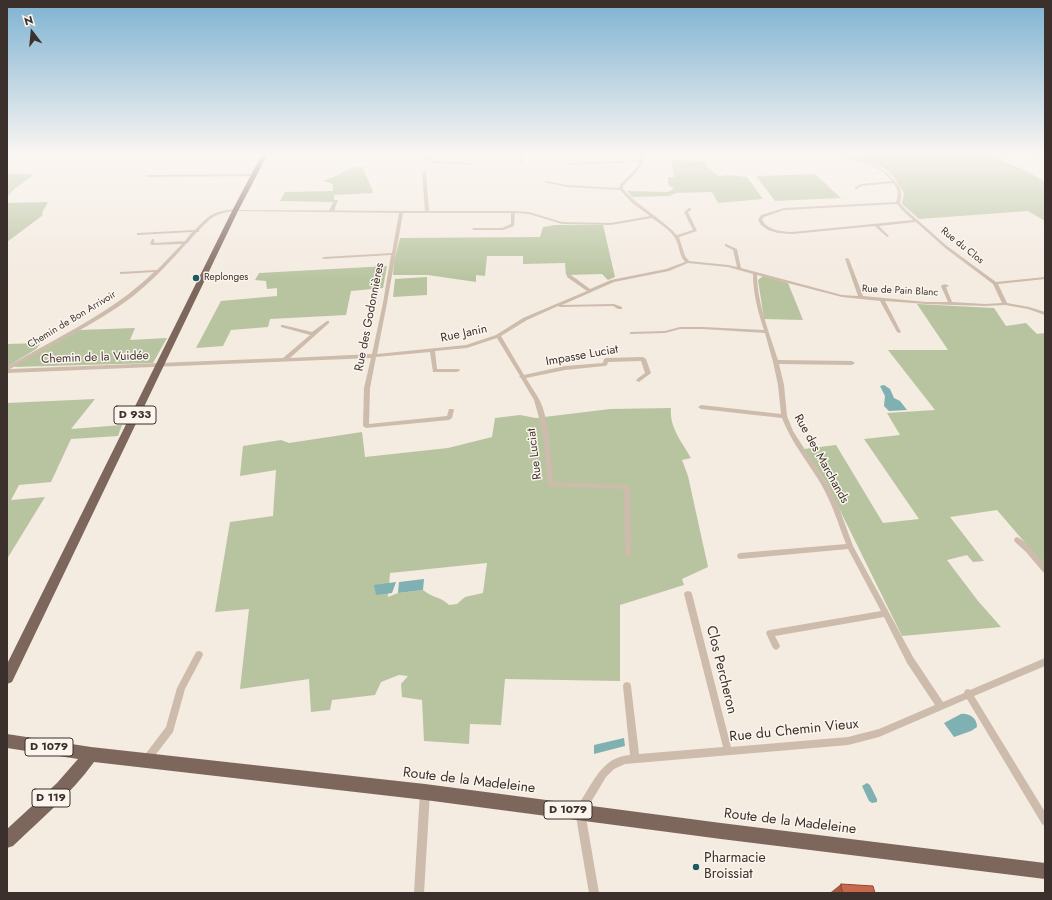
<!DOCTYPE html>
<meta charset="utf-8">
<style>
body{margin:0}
#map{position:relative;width:1052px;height:900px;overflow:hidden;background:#f4ebe1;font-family:Jost,sans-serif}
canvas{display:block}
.frame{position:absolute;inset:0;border:8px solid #3b302b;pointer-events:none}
.north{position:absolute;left:12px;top:12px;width:40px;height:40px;-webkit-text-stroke:3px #fbf5ee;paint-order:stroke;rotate:344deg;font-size:11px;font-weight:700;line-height:16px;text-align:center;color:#3b302b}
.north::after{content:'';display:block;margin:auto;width:14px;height:18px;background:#3b302b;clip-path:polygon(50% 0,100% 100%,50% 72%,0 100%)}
</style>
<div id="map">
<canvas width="1052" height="900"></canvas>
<div class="frame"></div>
<div class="north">N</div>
</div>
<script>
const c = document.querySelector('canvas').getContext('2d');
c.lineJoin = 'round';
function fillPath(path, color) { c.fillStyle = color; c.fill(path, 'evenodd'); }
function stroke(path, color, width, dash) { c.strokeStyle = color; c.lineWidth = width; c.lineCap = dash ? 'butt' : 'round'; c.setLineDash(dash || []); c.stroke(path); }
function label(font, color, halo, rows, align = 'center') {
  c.font = font + ' Jost,sans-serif'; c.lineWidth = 3; c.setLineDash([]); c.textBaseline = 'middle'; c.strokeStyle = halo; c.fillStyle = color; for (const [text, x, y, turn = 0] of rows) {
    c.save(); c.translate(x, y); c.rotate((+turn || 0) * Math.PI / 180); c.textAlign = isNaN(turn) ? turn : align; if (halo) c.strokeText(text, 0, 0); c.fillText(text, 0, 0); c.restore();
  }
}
fillPath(new Path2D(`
 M838 154H1019L1020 155 998 159 1029 172 1045 182V221L1028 211 919 219 902 204 904 193C884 155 871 168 838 154Z
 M671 160 706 161 708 168 719 176 728 175 747 177 763 199 718 203 712 192 676 193 669 196 632 197 627 191 668 192 673 189 674 188 668 185V177H674Z
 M357 167H363C365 177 371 183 373 193L334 195V200H338L334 211H329L333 202 280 201 285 192 333 191V184L323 181 336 176 351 168Z
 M7 174H31L32 176 13 190 7 197Z
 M815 174 841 198 775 201 756 176Z
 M48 202 42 213 43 215 7 242V203Z
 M555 225H603L615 277 608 280 602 274 566 275 565 263 523 264V256H487L485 276 476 275V282L428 275H393L394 262 400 238 540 237 543 227Z
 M387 266 383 288 351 291 346 315 270 319 268 327 231 330 223 346 196 348 221 301 277 296V288L267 289 266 281 255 280 259 273Z
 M763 276 788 283 803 320 764 319 758 280Z
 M427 277V295L393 297 395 279Z
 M917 304 994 308 1006 326 1026 323 1037 334 1045 333V566L997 510 950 517 984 561 973 562 967 555 947 560 978 601 1001 627 902 636 827 484 804 449 836 445 883 523 919 519 864 439 900 435 887 413 935 410 888 350H948Z
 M135 328 130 340 167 338 153 363 14 367 22 361 79 330Z
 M41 343 36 349 7 367V344Z
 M95 399 71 429 122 425 118 436 71 439 51 482 19 485 11 500 45 497 7 559V403Z
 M671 408C669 427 682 442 691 458L682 460 688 476 708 567 682 579 684 585 620 605V681L505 679 501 725 470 724 469 744 424 741 422 700 402 697 401 684 408 676 399 675 381 682 375 695 332 700 330 710 311 712 309 679 240 689 249 609 215 612 230 522 273 516 276 470 240 476 243 446 281 440 289 443 362 432 365 457 448 448 492 437 495 418 520 415 536 418 610 409ZM487 563 483 593 465 597 457 604 449 605C442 597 432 598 423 590L398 593 388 597 390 573Z`), '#b8c4a0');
fillPath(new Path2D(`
 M884 385 890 389 894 398 900 401 907 410 889 411 884 406 885 396 880 386Z
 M424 579 423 590 398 593 399 582Z
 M396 582 392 593 376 595 374 585Z
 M961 714C969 713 977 718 977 727L971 731 954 737 944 723Z
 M624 738 625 746 594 754V745Z
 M867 783 870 785 877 799V802L872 803 869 801 862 786Z`), '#7fb0b2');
fillPath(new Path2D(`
 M425 154H429L428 159 426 160 424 159Z
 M430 154H434L433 160 434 161 470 163 472 164 470 165 433 163 429 160Z
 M518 154H522V163L519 162Z
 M639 154H643L645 158C641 169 631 178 623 186V189C639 207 661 218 677 235L693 230 684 212 689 208H691V210L688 212 697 231 679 237 685 256 689 261 728 265 737 267 733 250 725 246V244H726L737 249 741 268 842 295 858 296 845 259 847 258 849 259 863 296 926 302H948L941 286C943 284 947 284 949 286L946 287 952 302 985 304 1002 303 993 284 945 248 916 222 879 226 889 236 887 237 875 226 792 234 778 233 768 230 761 225 758 220 761 215 784 208 896 202C899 194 898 189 893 183L862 186 857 189H855V187L861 184 892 181C874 159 854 165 832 154H837C859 161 879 162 895 181 901 187 903 193 900 203L905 209 947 246 996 282 1045 277V279L998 284 1007 303 1029 307 1045 312V315L1028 309 1005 305 985 306 926 304 885 301 901 332 899 333 897 332 880 301 842 297 757 275C757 302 770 335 778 360L852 361 855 363 852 365 779 364 784 385 787 416 793 431 827 484 838 505 853 546 913 657 943 702 964 693 965 690 968 689 970 690 1045 658V666L974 696 1045 812V826L1042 824 967 699 879 737 848 745 625 764 614 769 606 777 585 812 599 893H589L575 811C579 803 584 796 588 789 599 772 607 757 630 755L623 686 624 683 627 682 630 683 631 686 639 754 723 747 684 594 685 592 688 591 691 592 692 594 731 747 848 737 879 729 935 705 907 663 884 617 775 636 780 646 779 648 776 650 773 648 766 633 767 631 770 630 881 611 848 549 740 559 738 558 737 556 738 554 740 553 846 544C838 523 832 503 821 484 808 462 791 442 782 418L701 409 698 407 701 405 781 414 778 385 773 362 765 333 703 329H680L665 333 631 334 629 333 631 332 665 331 680 327H703L764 330C758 312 753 293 753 274L728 267 688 263 669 271 614 282 562 305 614 304 622 307V309H618L613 306 560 307 558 306 527 320 501 336 524 375 565 366 603 363 604 359 606 358 643 357 646 359 651 373 639 382 637 381 636 380 637 379 645 373 641 361 608 362 607 365 605 366 565 370 526 378C530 385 535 392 539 399 550 420 551 458 553 482L629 485 630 487 631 554 630 556 628 557 626 556 625 554 624 489 548 486 547 484 544 442 540 421 534 400 521 378 519 377 520 376 497 338 467 348 435 351 437 369H459L460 370 459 371 457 372H433L430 352 376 357 370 388 369 424 447 416 449 409H453L454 410 452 418 449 420 366 428 363 426 364 388 371 358 7 373V367C57 337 112 313 154 272L122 274H120V272L157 270 182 244 152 245 150 244 152 239H154V243L185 241 192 232 138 235H137V233L195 230C211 213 213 212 236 209L238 210 425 211 422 172 424 171 426 172 429 211H513L529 212 562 222 611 223 650 216 632 203 620 190 567 187 544 182 546 181 567 185 619 188 620 185 637 167 639 162 570 165 568 164 570 163 640 160 641 158ZM897 204 903 211 913 220 792 232C780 231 769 231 762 220L764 217 784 210ZM233 211 399 213 392 253 324 257 322 258 324 259 391 255 383 303 372 354 290 358 329 323V321H327L312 332 283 325H281V327L310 335 283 358 10 369C51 345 94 325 132 297 152 281 170 262 187 243H188L189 241 197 232H199V230C212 217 215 214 233 211ZM403 213H511V224L502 228H473L472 229 474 230H503L514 226 515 213 529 214 562 224 611 225 652 218C660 224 672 231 676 240 680 248 679 255 685 262L666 269 611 280 590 289 571 275H567V277L587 291 523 318 496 335 466 345 377 354 387 303Z
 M1020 154H1025L1045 160V162Z
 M254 174H255V176L147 177 145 176 147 175Z
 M1017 537C1028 542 1037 556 1045 565V573L1043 572 1026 552 1015 542 1014 540 1015 538Z
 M199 651 202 652 203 655 185 689 173 732 150 762 147 763 144 762 143 759 144 756 166 727 177 688 196 652Z
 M425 787 428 789 430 792 424 893H414L420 792 422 789Z`), '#cdbbac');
fillPath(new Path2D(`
 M262 154H268L238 211 12 682 7 684V664L232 211Z
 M7 734 91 747 425 784 721 823 1045 863V879L721 839 425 800 94 762C71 794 41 819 13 846L7 848V829L57 783 78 759 7 748Z`), '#7d675c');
fillPath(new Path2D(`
 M841 884 875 893H832L831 892Z`), '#ac5a40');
const building = new Path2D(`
 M841 884 873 886 875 893H843Z`);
fillPath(building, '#c8694b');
stroke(building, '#8c4a34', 1);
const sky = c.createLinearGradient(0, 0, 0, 280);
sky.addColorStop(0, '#7eb2d2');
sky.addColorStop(0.55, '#faf6f2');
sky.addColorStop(1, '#faf6f200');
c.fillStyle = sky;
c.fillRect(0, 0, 1052, 280);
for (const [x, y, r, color] of [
 [196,278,4,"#1f5a5e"],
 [696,867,4,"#1f5a5e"]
]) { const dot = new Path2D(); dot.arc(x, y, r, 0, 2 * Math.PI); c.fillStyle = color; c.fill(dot); stroke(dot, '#fbf5ee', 1.5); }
label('10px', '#3b302b', '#fbf5ee', [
 ["Rue du Clos",962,246,39],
 ["Rue de Pain Blanc",900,291,3],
 ["Chemin de Bon Arrivoir",72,320,-31]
]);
label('10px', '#3b302b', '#fbf5ee', [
 ["Replonges",204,278]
], 'left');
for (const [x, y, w] of [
 [135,415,42],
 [49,747,48],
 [51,798,38],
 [568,810,48]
]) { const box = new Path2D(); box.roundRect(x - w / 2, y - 9, w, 18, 3); c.fillStyle = '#fbf5ee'; c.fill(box); stroke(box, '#3b302b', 1); }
label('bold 11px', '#3b302b', null, [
 ["D 933",135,415],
 ["D 1079",49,747],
 ["D 119",51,798],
 ["D 1079",568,810]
]);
label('12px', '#3b302b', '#fbf5ee', [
 ["Rue des Godonnières",370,317,-79],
 ["Rue Janin",464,334,-12],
 ["Impasse Luciat",582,356,-10],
 ["Chemin de la Vuidée",95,358,-2],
 ["Rue Luciat",535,454,-97],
 ["Rue des Marchands",821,459,61]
]);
label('14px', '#3b302b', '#fbf5ee', [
 ["Clos Percheron",721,670,76],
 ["Rue du Chemin Vieux",794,731,-6],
 ["Route de la Madeleine",469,781,7],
 ["Route de la Madeleine",790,822,7]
]);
label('14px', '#3b302b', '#fbf5ee', [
 ["Pharmacie",704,859],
 ["Broissiat",704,875]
], 'left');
</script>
